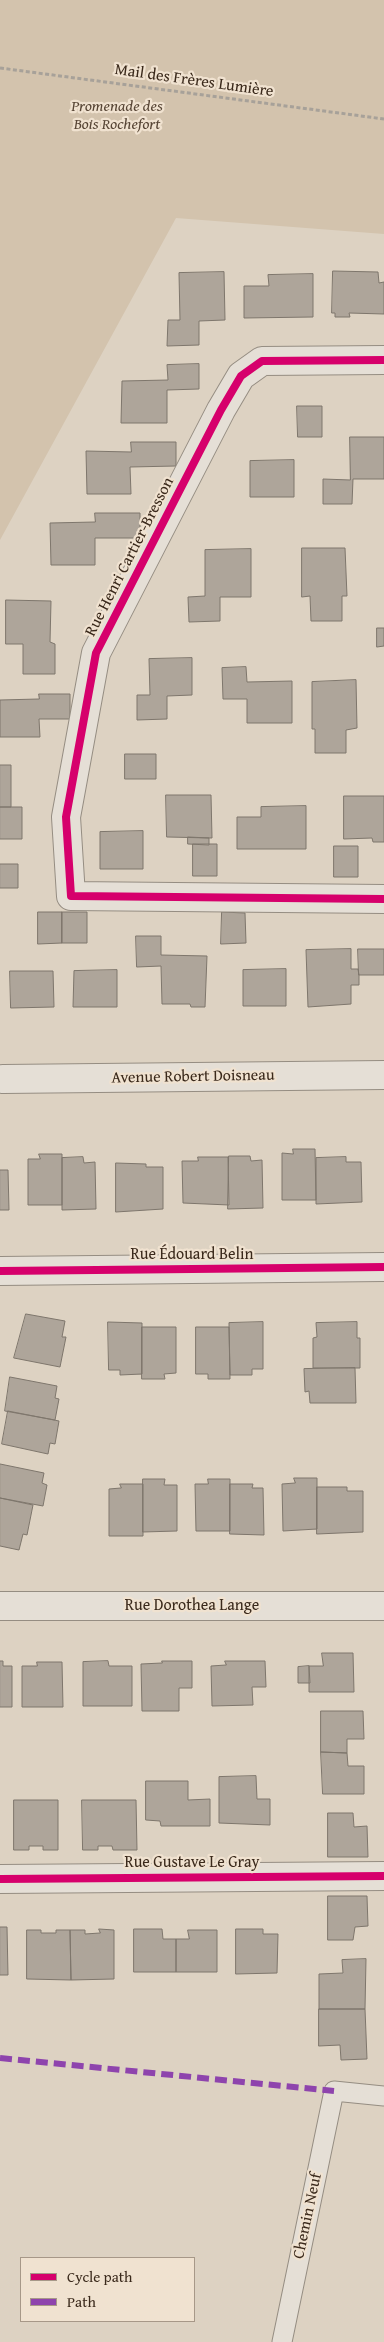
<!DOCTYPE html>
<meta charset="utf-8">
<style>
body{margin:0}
#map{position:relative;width:384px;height:2342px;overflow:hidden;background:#ddd2c2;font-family:"Gentium Book Plus",serif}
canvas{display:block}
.legend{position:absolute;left:20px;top:2257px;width:175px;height:65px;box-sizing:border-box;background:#f0e2d0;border:1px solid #a79888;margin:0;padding:6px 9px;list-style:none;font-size:15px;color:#3a291b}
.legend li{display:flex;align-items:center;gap:10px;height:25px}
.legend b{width:25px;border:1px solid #a79888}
</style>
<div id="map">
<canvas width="384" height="2342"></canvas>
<ul class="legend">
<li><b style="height:6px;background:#d6006c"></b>Cycle path</li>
<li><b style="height:6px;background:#8e44ad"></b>Path</li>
</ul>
</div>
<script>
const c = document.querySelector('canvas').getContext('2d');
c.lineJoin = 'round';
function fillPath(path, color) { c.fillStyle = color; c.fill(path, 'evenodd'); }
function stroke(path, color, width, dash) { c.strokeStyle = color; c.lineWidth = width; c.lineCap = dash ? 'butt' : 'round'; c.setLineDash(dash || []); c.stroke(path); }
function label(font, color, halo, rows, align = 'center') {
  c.font = font + ' "Gentium Book Plus",serif'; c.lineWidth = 4.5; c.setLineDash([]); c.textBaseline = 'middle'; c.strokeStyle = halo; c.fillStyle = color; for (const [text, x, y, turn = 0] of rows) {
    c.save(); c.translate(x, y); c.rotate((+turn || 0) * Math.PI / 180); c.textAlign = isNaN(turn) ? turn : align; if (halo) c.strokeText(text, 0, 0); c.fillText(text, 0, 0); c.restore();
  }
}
fillPath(new Path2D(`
 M0 0H384V234L176 218 0 540Z`), '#d3c3ad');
const building = new Path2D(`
 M333 271 378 272 379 283 384 282V314L349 313 350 317H335V313H332Z
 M224 272 225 320 199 321V345L167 346 168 320H180L179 273Z
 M313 274V317L244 318V286H269L268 275Z
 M199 364V389L167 390V423H121L122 381 168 380 167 365Z
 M297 406H322V437H298Z
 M350 437H384V479H353L352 504H323V479L350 480Z
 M131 442H176V466L130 467 131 494H87L86 451 131 452Z
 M294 460V497H250V461Z
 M95 513H140V538H95V565H51L50 523 95 522Z
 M302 548H345L347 596H342V621H311L310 596 302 597Z
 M251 549V597H220V621L189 622 188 597 205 596V550Z
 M6 600 51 601 50 642 55 644V674H23V644H6Z
 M377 628H384V646L377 647Z
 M192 658V695L167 696V719L137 720V695H150L149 659Z
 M246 667 247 682 292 681V723H247V699H223L222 668Z
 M356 680 357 728 346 730V753H315V729H312V682Z
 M39 694H70V719H39L40 737H0V700L39 699Z
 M125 754H156V779H125Z
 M0 765H11V807H0Z
 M166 795H211L212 838 167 837Z
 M344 796H384V842H373L372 838 344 839Z
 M306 806V849H237V817H261V807Z
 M0 807H22V839H0Z
 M143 831V869H100V832Z
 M188 837 209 838V845L188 844Z
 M193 844H217V876H193Z
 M334 846H358V877H334Z
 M0 864H18V888H0Z
 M38 912H62V943L38 944Z
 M62 912H87V943H62Z
 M222 912 245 913 246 943 221 944Z
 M136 936H161V955L207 956 205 1007H191L190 1004H162L161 966 137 967Z
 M351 949V969H358L359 975V985H351V1004L308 1007 306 950Z
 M358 949H384V975H359Z
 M286 969V1006H243V970Z
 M117 970V1007H73L74 971Z
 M10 971H53L54 1007 11 1008Z
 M293 1149H315L316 1200H282V1153L293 1154Z
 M39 1154H62V1205H28V1159H40Z
 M229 1156H250L251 1161 262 1160 263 1208 228 1209Z
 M83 1157 84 1163 95 1162 96 1209 62 1210V1158Z
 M198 1157H228L229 1205 183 1203 182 1161H198Z
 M346 1157V1162H361L362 1202 316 1204V1158Z
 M116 1163 146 1164V1167H163V1209L116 1212Z
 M0 1170H8L9 1210H0Z
 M26 1314 65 1321 62 1337H66L60 1367 14 1358Z
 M108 1322 142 1323V1374L120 1375V1370H109Z
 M263 1322V1369H252V1375H230L229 1323Z
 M357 1322V1338H360V1368H313V1338L317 1337 316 1323Z
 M142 1327H176V1373L164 1374 165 1379H142Z
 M196 1327H229L230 1379H208V1374H196Z
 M355 1368 356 1403H310L309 1391 305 1392 304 1369Z
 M10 1377 57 1386 55 1398 59 1399 55 1420 5 1411Z
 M8 1411 59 1421 55 1444 50 1443 48 1454 2 1444Z
 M0 1464 44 1473 42 1483 47 1485 43 1506 0 1498Z
 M294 1478H317V1529L283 1531 282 1484 295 1483Z
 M143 1479H165L164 1485H177V1531L143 1532Z
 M208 1479H230V1531H196L195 1484H208Z
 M120 1484H143V1536H109V1489L121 1488Z
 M230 1484H253L252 1488H263L264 1535 230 1534Z
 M317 1487H347V1491H363V1532L317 1534Z
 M0 1498 33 1505 27 1535 23 1534 19 1550 0 1546Z
 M322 1653H353L354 1692H309V1666H323Z
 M0 1661H3V1666H12V1707H0Z
 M108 1661 109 1666H132V1706H83V1662Z
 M162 1661H192V1688H179V1711H142L141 1664 162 1663Z
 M225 1661H265L266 1687H252L253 1705 212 1706 211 1666 226 1665Z
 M37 1662H62L63 1707H22V1666H37Z
 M309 1666 310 1683H298V1667Z
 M321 1711H363L364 1739H347V1753L321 1752Z
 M321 1752 347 1753 348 1766H364V1794H323Z
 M256 1776 257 1799H270V1825L219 1823V1777Z
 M146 1781H188V1800L210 1799V1826H161L160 1821 146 1820Z
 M14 1800H58V1850H43V1846H29V1850H14Z
 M82 1800H136L137 1850H113L112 1846H98V1850H83Z
 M328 1813H353L354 1827 367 1826 368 1857H328Z
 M328 1896H367L368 1926 355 1927 353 1940H328Z
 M0 1927H7L8 1975H0Z
 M99 1929 114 1930V1979L71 1980 70 1930H85V1934L100 1933Z
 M134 1929H162L163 1939H176V1972H134Z
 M236 1929H263V1934H278L277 1973 236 1974Z
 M27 1930H41V1933H56V1930H70L71 1980 27 1979Z
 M188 1930H217V1972H176V1939H189Z
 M366 1959 365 2009H319V1974L343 1973 342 1960Z
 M319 2009H365L367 2059 341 2060 340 2045 319 2046Z`);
fillPath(building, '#aea59a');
stroke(building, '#7e766c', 1);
const lane = new Path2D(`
 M282 2342 334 2091 384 2096`);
const street = new Path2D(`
 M384 360 262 361 241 376 221 410 96 653 66 817 71 896 384 899
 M3 1079 384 1075
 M0 1271 384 1267
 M0 1606H384
 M0 1879 384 1876`);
stroke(lane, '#958d82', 21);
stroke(street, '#958d82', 30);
stroke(new Path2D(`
 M0 68 384 119`), '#a7a199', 3, [4, 2.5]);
stroke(lane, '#e5dfd6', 19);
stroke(street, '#e5dfd6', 28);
stroke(new Path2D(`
 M0 2058 334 2091`), '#8e44ad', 6, [12, 6]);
stroke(new Path2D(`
 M384 360 262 361 241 376 221 410 96 653 66 817 71 896 384 899
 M0 1271 384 1267
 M0 1879 384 1876`), '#d6006c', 8);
label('16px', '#3a291b', '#f0e2d0', [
 ["Mail des Frères Lumière",194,81,8],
 ["Rue Henri Cartier-Bresson",130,557,-63],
 ["Avenue Robert Doisneau",193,1077,-1],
 ["Rue Édouard Belin",192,1255],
 ["Rue Dorothea Lange",192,1606],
 ["Rue Gustave Le Gray",192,1863],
 ["Chemin Neuf",308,2216,-78]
]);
label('italic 16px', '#574535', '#f0e2d0', [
 ["Promenade des",117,107],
 ["Bois Rochefort",117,125]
]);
</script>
